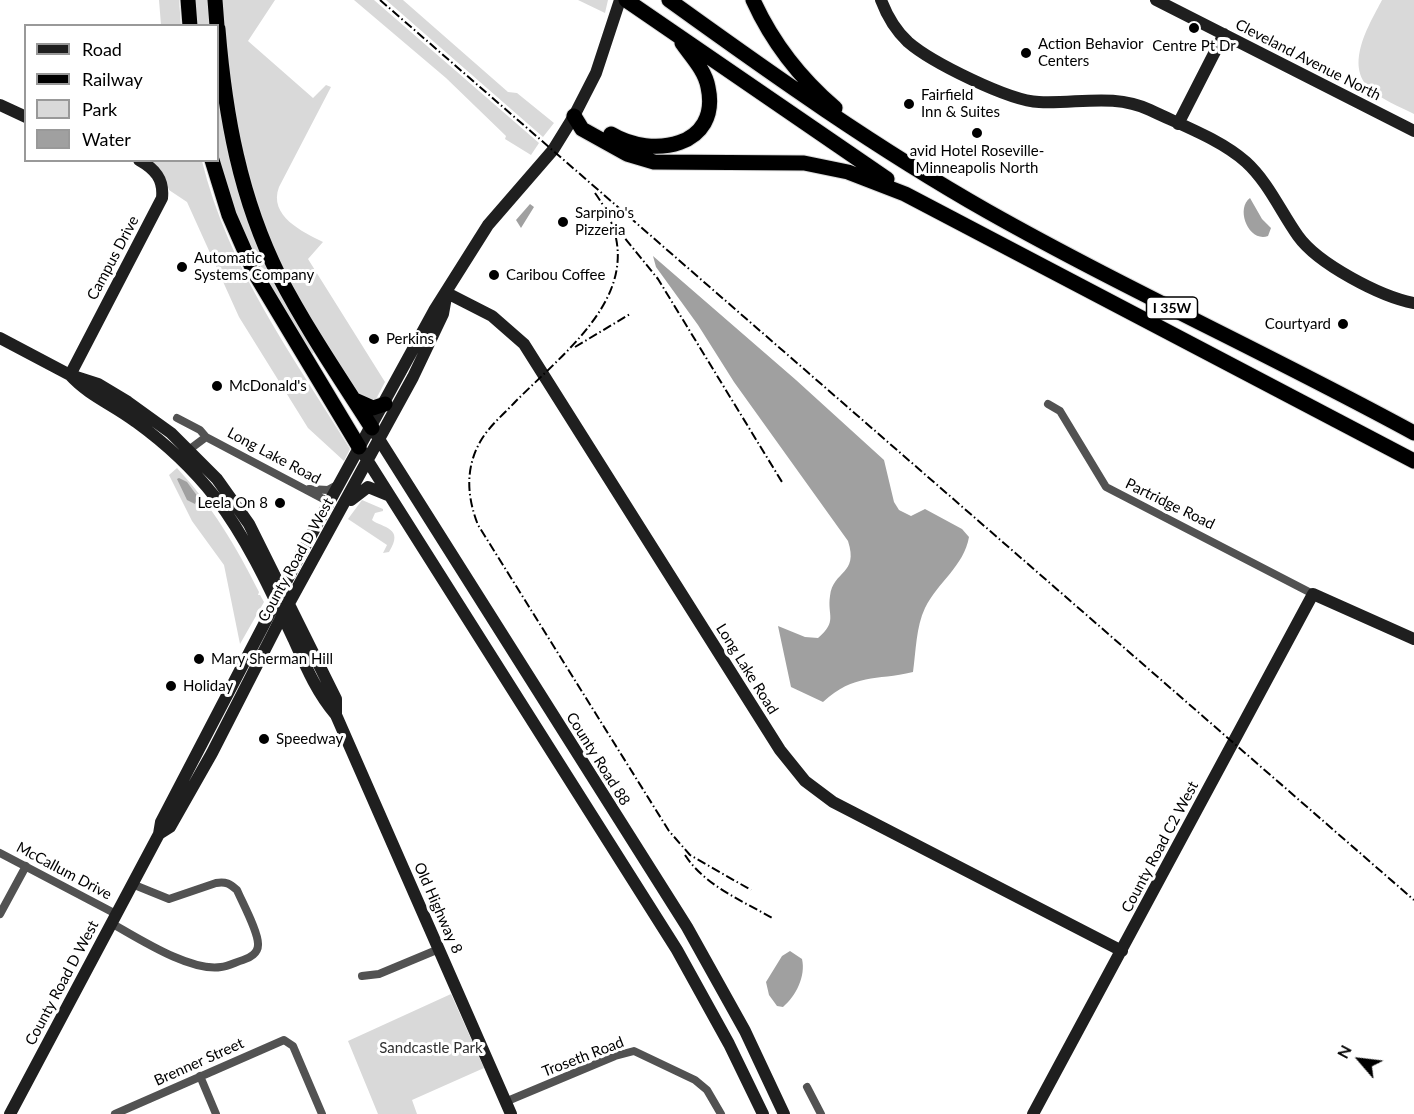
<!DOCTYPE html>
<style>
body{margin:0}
#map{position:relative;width:1414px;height:1114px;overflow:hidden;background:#fff;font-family:Lato,sans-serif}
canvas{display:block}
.legend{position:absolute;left:24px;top:24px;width:195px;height:138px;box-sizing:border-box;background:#fff;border:2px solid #999;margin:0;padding:8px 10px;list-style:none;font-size:18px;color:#000}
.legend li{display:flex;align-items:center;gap:12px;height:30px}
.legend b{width:30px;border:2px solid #999}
.north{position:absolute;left:1330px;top:1030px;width:60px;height:60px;-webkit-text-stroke:4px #fff;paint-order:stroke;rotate:298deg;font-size:16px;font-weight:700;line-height:24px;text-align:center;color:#000}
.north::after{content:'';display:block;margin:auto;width:21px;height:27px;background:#000;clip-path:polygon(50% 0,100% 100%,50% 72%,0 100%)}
</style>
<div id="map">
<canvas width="1414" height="1114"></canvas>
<ul class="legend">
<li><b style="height:8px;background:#1f1f1f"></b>Road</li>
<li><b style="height:8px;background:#000"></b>Railway</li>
<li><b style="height:16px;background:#d9d9d9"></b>Park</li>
<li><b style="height:16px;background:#a0a0a0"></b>Water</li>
</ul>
<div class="north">N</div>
</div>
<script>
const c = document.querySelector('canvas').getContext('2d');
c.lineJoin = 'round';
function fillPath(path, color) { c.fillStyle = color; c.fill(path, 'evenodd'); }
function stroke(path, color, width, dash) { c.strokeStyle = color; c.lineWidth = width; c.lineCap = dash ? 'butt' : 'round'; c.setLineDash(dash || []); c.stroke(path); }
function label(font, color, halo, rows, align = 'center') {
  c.font = font + ' Lato,sans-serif'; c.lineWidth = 6; c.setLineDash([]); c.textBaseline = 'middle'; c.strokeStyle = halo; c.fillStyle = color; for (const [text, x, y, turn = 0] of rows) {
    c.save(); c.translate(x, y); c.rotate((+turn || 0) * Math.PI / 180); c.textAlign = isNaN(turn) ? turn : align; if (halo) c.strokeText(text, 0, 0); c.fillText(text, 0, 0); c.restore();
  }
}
fillPath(new Path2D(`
 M159 0H179L181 25H161Z
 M194 0H208L210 25H196Z
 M222 0H275L248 41 313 98 326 85 331 87 279 187C268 216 303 232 323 242L308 259 385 382 375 401 362 400C339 364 314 329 294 291 247 197 230 104 222 0Z
 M354 0H374L539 143 531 155 505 139 506 136 446 78Z
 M386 0H403L508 92 517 93 554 123 543 137Z
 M578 0H608L605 13Z
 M1382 0H1414V114C1400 107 1381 99 1370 89 1344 65 1369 25 1382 0Z
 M218 98 228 155 245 212 315 351 312 354 248 249 218 160Z
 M151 161H202C228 268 293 356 350 449L344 461 308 428 239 317 187 202 169 190 162 172Z
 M177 468C212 506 236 546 259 592L258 595H260L264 602 240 644 224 565 192 521 169 475Z
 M362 500 383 509V511L375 513 372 520C382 528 405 527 389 552L383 553 387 545 348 519Z
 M451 994 484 1068 412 1100 417 1114H378L348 1041Z`), '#d9d9d9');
fillPath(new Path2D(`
 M1250 198 1262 219 1271 228 1268 236C1249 243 1235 209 1250 198Z
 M530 204 534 207 521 228 516 220Z
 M653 256 796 380 884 460 894 502 899 510 911 516 925 509 962 529 969 537C964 566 938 582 925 608 916 627 916 651 913 672 875 681 855 673 823 702L791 687 778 626 805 637 818 638C838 621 827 616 830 596 833 570 859 575 848 541L734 382 698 325 656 267Z
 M179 478 187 482 198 497 195 504 187 500 177 479Z
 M790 951 802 959C806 976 796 996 783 1007L777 1006 769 995 766 982 782 956Z`), '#a0a0a0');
const highway = new Path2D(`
 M188 0 190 26
 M215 0 217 26
 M626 0 887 179
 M669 0C773 75 876 148 987 211 1127 290 1273 356 1414 433
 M753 0C772 42 800 78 835 108
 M218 29C225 115 240 198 279 276 306 328 340 378 372 428
 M574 116 582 129 627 154 654 162 804 163 848 172 905 194 1414 461
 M611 134C652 159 721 147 708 87 705 70 691 56 682 43
 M212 160 229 215 254 272 359 447
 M355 400 373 408 385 404`);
stroke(highway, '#dbdbdb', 17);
stroke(new Path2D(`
 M1048 404 1060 411 1106 487 1313 594
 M177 418 200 430 206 437
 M186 452 206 437 329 502
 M309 489 328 490 337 485
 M0 853 116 914
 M0 914 26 866
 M111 923C138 938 190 972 221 967 228 966 236 962 243 960 250 958 258 953 258 945 259 933 242 902 237 890 230 884 226 881 216 883L169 899 132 884
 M362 976 379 974 439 949
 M200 1076 216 1114
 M807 1087 821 1114
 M505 1102 615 1056 634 1051 695 1080 707 1090 721 1114
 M115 1114 284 1040 293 1046 322 1114`), '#525252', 8);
stroke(new Path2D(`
 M881 0C887 16 895 30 908 42 931 62 1009 101 1039 102 1077 104 1114 93 1150 110 1181 125 1220 139 1246 162 1268 182 1281 212 1298 236 1318 264 1381 297 1414 303
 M1156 0 1414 131
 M0 105 26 117
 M1178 124 1224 34
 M447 293 492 316 524 344 780 750 805 781 833 802 1122 951
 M0 338 70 375 98 384 128 402 171 433 217 479 249 524 336 699V715
 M70 375C89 396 114 405 136 422 165 443 193 469 215 497 248 540 271 591 294 640 306 667 317 693 336 715L511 1114
 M70 375 162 198C164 179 155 169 139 160
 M372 428 687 927 745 1031 784 1114
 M359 447 677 950 729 1044 763 1114
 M351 500 368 487 390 496
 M159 834 170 827 212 753 282 616 413 377 443 314 446 297
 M10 1114 159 834 161 822 297 561 435 309 488 225 553 150 574 116 596 73 620 0
 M1033 1114 1313 594 1414 639`), '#1f1f1f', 12);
stroke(highway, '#000', 15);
stroke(new Path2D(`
 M380 0 1414 900
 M595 193C659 282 574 343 516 401 504 414 489 426 480 442 465 469 467 497 478 525L669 831 690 855 751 890
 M615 226 658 279 782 482
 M575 347 630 314
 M685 855C705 886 743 901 774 919`), '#000', 2, [9, 3, 1.5, 3]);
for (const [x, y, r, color] of [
 [1194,28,6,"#000"],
 [1026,53,6,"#000"],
 [909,104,6,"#000"],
 [977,133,6,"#000"],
 [563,222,6,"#000"],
 [182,267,6,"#000"],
 [494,275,6,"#000"],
 [1343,324,6,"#000"],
 [374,339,6,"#000"],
 [217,386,6,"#000"],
 [280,503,6,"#000"],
 [199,659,6,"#000"],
 [171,686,6,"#000"],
 [264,739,6,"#000"]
]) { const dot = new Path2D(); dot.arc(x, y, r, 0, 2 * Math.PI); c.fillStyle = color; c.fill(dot); stroke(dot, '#fff', 2); }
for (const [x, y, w] of [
 [1172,308,51]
]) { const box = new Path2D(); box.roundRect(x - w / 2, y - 11, w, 22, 4.5); c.fillStyle = '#fff'; c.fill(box); stroke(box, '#000', 1.5); }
label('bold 14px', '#000', null, [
 ["I 35W",1172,308]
]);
label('15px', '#000', '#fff', [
 ["Action Behavior",1038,44],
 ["Centers",1038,61],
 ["Centre Pt Dr",1194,46,"center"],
 ["Fairfield",921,95],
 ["Inn & Suites",921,112],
 ["avid Hotel Roseville-",977,151,"center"],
 ["Minneapolis North",977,168,"center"],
 ["Sarpino's",575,213],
 ["Pizzeria",575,230],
 ["Automatic",194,258],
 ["Systems Company",194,275],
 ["Caribou Coffee",506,275],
 ["Courtyard",1331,324,"right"],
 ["Perkins",386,339],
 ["McDonald's",229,386],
 ["Leela On 8",268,503,"right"],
 ["Mary Sherman Hill",211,659],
 ["Holiday",183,686],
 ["Speedway",276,739]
], 'left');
label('15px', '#000', '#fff', [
 ["Cleveland Avenue North",1308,60,27],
 ["Campus Drive",113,258,-62],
 ["Long Lake Road",274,456,28],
 ["Partridge Road",1170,504,26],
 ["County Road D West",296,560,-61],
 ["Long Lake Road",747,669,58],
 ["County Road 88",598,759,58],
 ["County Road C2 West",1160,847,-62],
 ["McCallum Drive",64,871,28],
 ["Old Highway 8",438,908,66],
 ["County Road D West",62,983,-62],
 ["Troseth Road",583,1057,-21],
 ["Brenner Street",199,1062,-24]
]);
label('15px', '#303030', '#fff', [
 ["Sandcastle Park",431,1048]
]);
</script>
